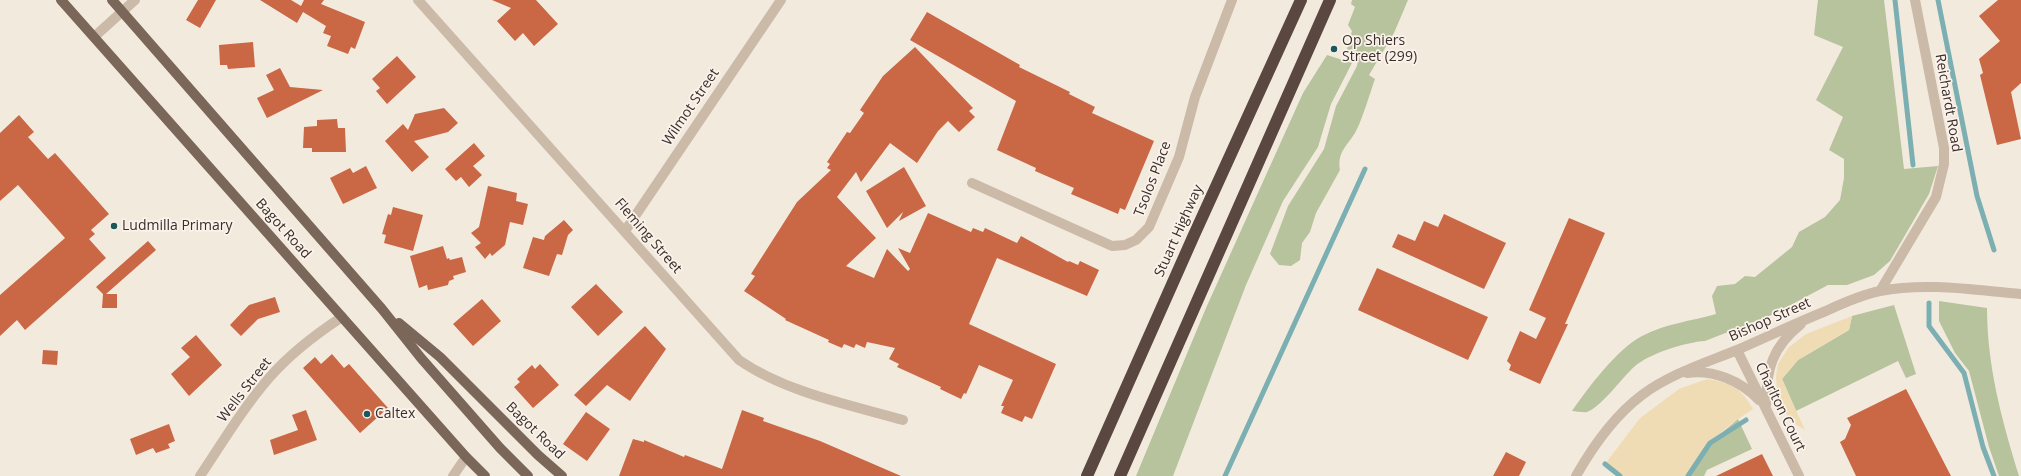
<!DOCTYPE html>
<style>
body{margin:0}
canvas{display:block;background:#f3eade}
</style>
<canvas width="2021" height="476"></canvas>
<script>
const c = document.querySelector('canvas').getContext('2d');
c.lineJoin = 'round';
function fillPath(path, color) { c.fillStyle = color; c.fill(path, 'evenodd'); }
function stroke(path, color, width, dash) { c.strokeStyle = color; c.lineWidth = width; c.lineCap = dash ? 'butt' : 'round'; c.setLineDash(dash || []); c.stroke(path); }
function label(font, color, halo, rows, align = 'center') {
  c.font = font + ' "Open Sans",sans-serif'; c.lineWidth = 3.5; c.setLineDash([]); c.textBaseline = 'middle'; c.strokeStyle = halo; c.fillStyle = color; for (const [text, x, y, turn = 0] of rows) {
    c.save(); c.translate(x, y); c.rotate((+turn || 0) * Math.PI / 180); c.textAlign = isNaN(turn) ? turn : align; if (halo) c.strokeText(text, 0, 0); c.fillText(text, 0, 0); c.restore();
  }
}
fillPath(new Path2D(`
 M1352 0H1408L1394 33 1369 75 1375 79C1370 93 1362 121 1355 133 1347 146 1337 152 1340 170L1316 213 1310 232 1302 243 1300 260 1291 266 1279 265 1270 254 1288 206 1324 149 1336 106 1357 66 1358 59 1346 53 1352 31 1348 25 1355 7 1351 4Z
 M1818 0H1884L1904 169 1938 166 1929 194 1890 261 1874 275 1847 285H1828L1774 314 1705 341C1686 342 1648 354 1634 367 1623 377 1599 409 1587 412 1583 413 1576 411 1572 411 1588 388 1617 349 1642 336 1664 324 1692 321 1716 314L1712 296 1717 286 1735 284 1745 276 1755 277 1792 247 1799 232 1825 217 1840 200 1844 178V159L1829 150 1843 117 1816 100 1843 47 1814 35Z
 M1327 55 1352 63 1331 104 1318 147 1283 201 1246 285 1173 476H1136L1206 308 1303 93Z
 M1939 301 1987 308C1987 366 2002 421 2019 476H1999L1989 447 1969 371 1955 353 1939 321Z
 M1894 305 1916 374 1906 378 1898 361 1796 411 1782 379 1798 360 1849 330 1852 316Z
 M1738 419 1752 449 1707 470 1704 476H1688L1710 443Z`), '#b6c39d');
fillPath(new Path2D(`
 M1852 316 1849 330 1798 360 1782 379 1805 430 1789 420 1777 392 1776 376 1778 364 1789 347 1806 334Z
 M1707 379C1731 383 1741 388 1753 409L1732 423 1710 443 1688 476H1620L1605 464 1640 418 1679 389Z`), '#f0dcb4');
stroke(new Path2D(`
 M1895 0 1913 165
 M1938 0 1977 196 1994 250
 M1929 303V326L1964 373 1983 447 1994 476
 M1605 464 1620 476
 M1225 476 1365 169
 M1688 476 1710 443 1746 420`), '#7bafb2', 5);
fillPath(new Path2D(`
 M198 0H216L200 28 186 20Z
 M260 0H291L301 6 304 0H324L321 4 365 22 355 49 351 47 348 54 327 46 331 36 323 33 326 26 303 12 297 23Z
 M492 0H536L558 24 534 46 523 33 515 41 497 21 511 8Z
 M1998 0H2021V83L2011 92 2021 139 1997 145 1980 75 1983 73 1979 59 2000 41 1979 16Z
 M927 12 1020 65 1019 67 1070 92 1069 94 1095 107 1092 113 1154 141 1125 210 1120 208 1118 214 1071 194 1074 188 1035 171 1036 168 997 150 1016 101 910 40Z
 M253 42 255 67 228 69 227 65H220L219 45Z
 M915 47 973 108 969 111 975 117 959 132 948 121 938 131 917 163 890 143 861 182 856 172 837 197 876 238 846 266 874 278 887 249 908 271 910 269 898 248 910 253 928 213 971 232 973 228 983 232 985 228 1017 243 1021 236 1068 262 1069 261 1078 265 1080 261 1099 270 1087 296 997 258 969 324 1056 364 1032 419 1025 416 1022 422 1001 413 1004 406H1001L1013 380 979 365 966 394 964 393 961 399 940 389 941 387 897 367 899 364 889 359 895 348 867 342 865 348 856 344 854 348 844 344 842 348 828 342 829 340 785 320 786 319 744 291 755 276 751 274 797 202 831 170 827 168 830 164 827 162 847 132 850 133 864 113 860 110 883 76Z
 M397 56 416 77 387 104 376 91 380 88 372 79Z
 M280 68 290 87 323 90 267 118 257 98 274 90 266 75Z
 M444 108 458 123 448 132 414 141 429 157 412 172 385 141 403 124 408 130 415 114Z
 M19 115 34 132 28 137 48 159 55 153 109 214 91 230 95 234 89 239 106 258 25 330 17 320 0 336V295L65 238 18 185 0 201V133Z
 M337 119 338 128H345L346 152H312V148H303L304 127 317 126V120Z
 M474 143 485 156 473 166 482 175 469 187 461 177 456 181 445 169Z
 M366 166 377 188 343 204 330 178 350 168 353 173Z
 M904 167 926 206 899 221 903 212 887 228 866 191Z
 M488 186 517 193 516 201 528 204 523 225 510 222 505 245 492 256 490 253 485 259 475 247 481 243 471 233 479 227Z
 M393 207 423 215 413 251 384 243 386 235 382 234 388 214 391 215Z
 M1444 214 1506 243 1484 289 1392 247 1398 234 1415 241 1424 221 1438 227Z
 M1569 218 1605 233 1565 324H1568L1540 384 1509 370 1511 365 1507 361 1520 331 1536 339 1546 318 1529 310Z
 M564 220 573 230 568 235 562 255 557 254 549 276 523 268 533 237 544 240 545 236Z
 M148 241 156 250 106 294H117V308H102L103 294 96 287Z
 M443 246 447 259 449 258 450 260 462 257 466 272 453 276 454 279 449 281 448 285 428 290 427 285 419 288 410 256Z
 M1377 268 1488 317 1468 360 1358 310Z
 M596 284 623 312 598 336 571 307Z
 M275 297 280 312 258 319 241 336 230 325 249 305Z
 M482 299 501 321 473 346 453 324Z
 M645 326 666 349 630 401 607 385 586 406 574 395Z
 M196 335 222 365 189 396 171 374 190 357 181 348Z
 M43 350 58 351 57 365 42 364Z
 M332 354 344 368 349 364 388 408 360 433 303 368 315 357 321 364Z
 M540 364 559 385 533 408 514 387 520 382 517 379 532 365 535 369Z
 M1906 389 1951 476H1856L1840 442 1845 439 1851 425 1847 418Z
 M306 410 317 440 274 455 270 440 298 430 292 415Z
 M742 410 764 418 763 421 820 441 901 476H619L633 439 644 442V440L684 457 685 455 722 469Z
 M586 412 610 429 587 461 563 444Z
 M169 424 175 441 168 444 170 448 156 453 153 448 136 455 130 439Z
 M1506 452 1526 462 1519 476H1493Z
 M1762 454 1773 476H1716Z`), '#ca6745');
stroke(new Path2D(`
 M418 0 739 360C785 392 850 405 903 420
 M94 37 135 0
 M972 183 1112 246 1125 245 1136 240 1149 227 1179 157 1195 97 1232 0
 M625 231 781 0
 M1880 291 1936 197 1944 164V148L1915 0
 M1737 350 1799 476
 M1687 373C1713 369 1741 381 1759 400
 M1766 405C1766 370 1772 347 1801 324
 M200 476C222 443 243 408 269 378 289 355 316 334 342 317
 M453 476 466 457
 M1576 476C1593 446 1614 416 1642 395 1670 374 1705 363 1737 350 1767 337 1796 323 1826 311 1843 303 1861 295 1880 291 1926 282 1974 290 2021 294`), '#ccbaa9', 10);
stroke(new Path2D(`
 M61 0 466 457 485 476
 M112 0 382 309 421 358 500 448 528 476
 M399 323 440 357 538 455 562 476`), '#7b665a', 10);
stroke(new Path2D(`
 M1087 476 1194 235 1301 0
 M1120 476 1330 0`), '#5a4840', 12);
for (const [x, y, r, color] of [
 [1334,49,4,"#1d575c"],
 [114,226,4,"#1d575c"],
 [367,414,4,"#1d575c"]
]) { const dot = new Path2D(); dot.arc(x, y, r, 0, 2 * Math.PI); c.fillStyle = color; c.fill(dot); stroke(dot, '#fbf3eb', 1.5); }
label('14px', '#392e29', '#fbf3eb', [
 ["Op Shiers",1342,41],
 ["Street (299)",1342,57],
 ["Ludmilla Primary",122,226],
 ["Caltex",375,414]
], 'left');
label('14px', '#392e29', '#fbf3eb', [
 ["Reichardt Road",1948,103,80],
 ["Wilmot Street",691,107,-56],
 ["Tsolos Place",1153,179,-69],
 ["Bagot Road",283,229,48],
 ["Stuart Highway",1179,231,-66],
 ["Fleming Street",648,236,49],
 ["Bishop Street",1770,320,-24],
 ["Wells Street",245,390,-52],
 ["Charlton Court",1780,407,64],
 ["Bagot Road",535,431,44]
]);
</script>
